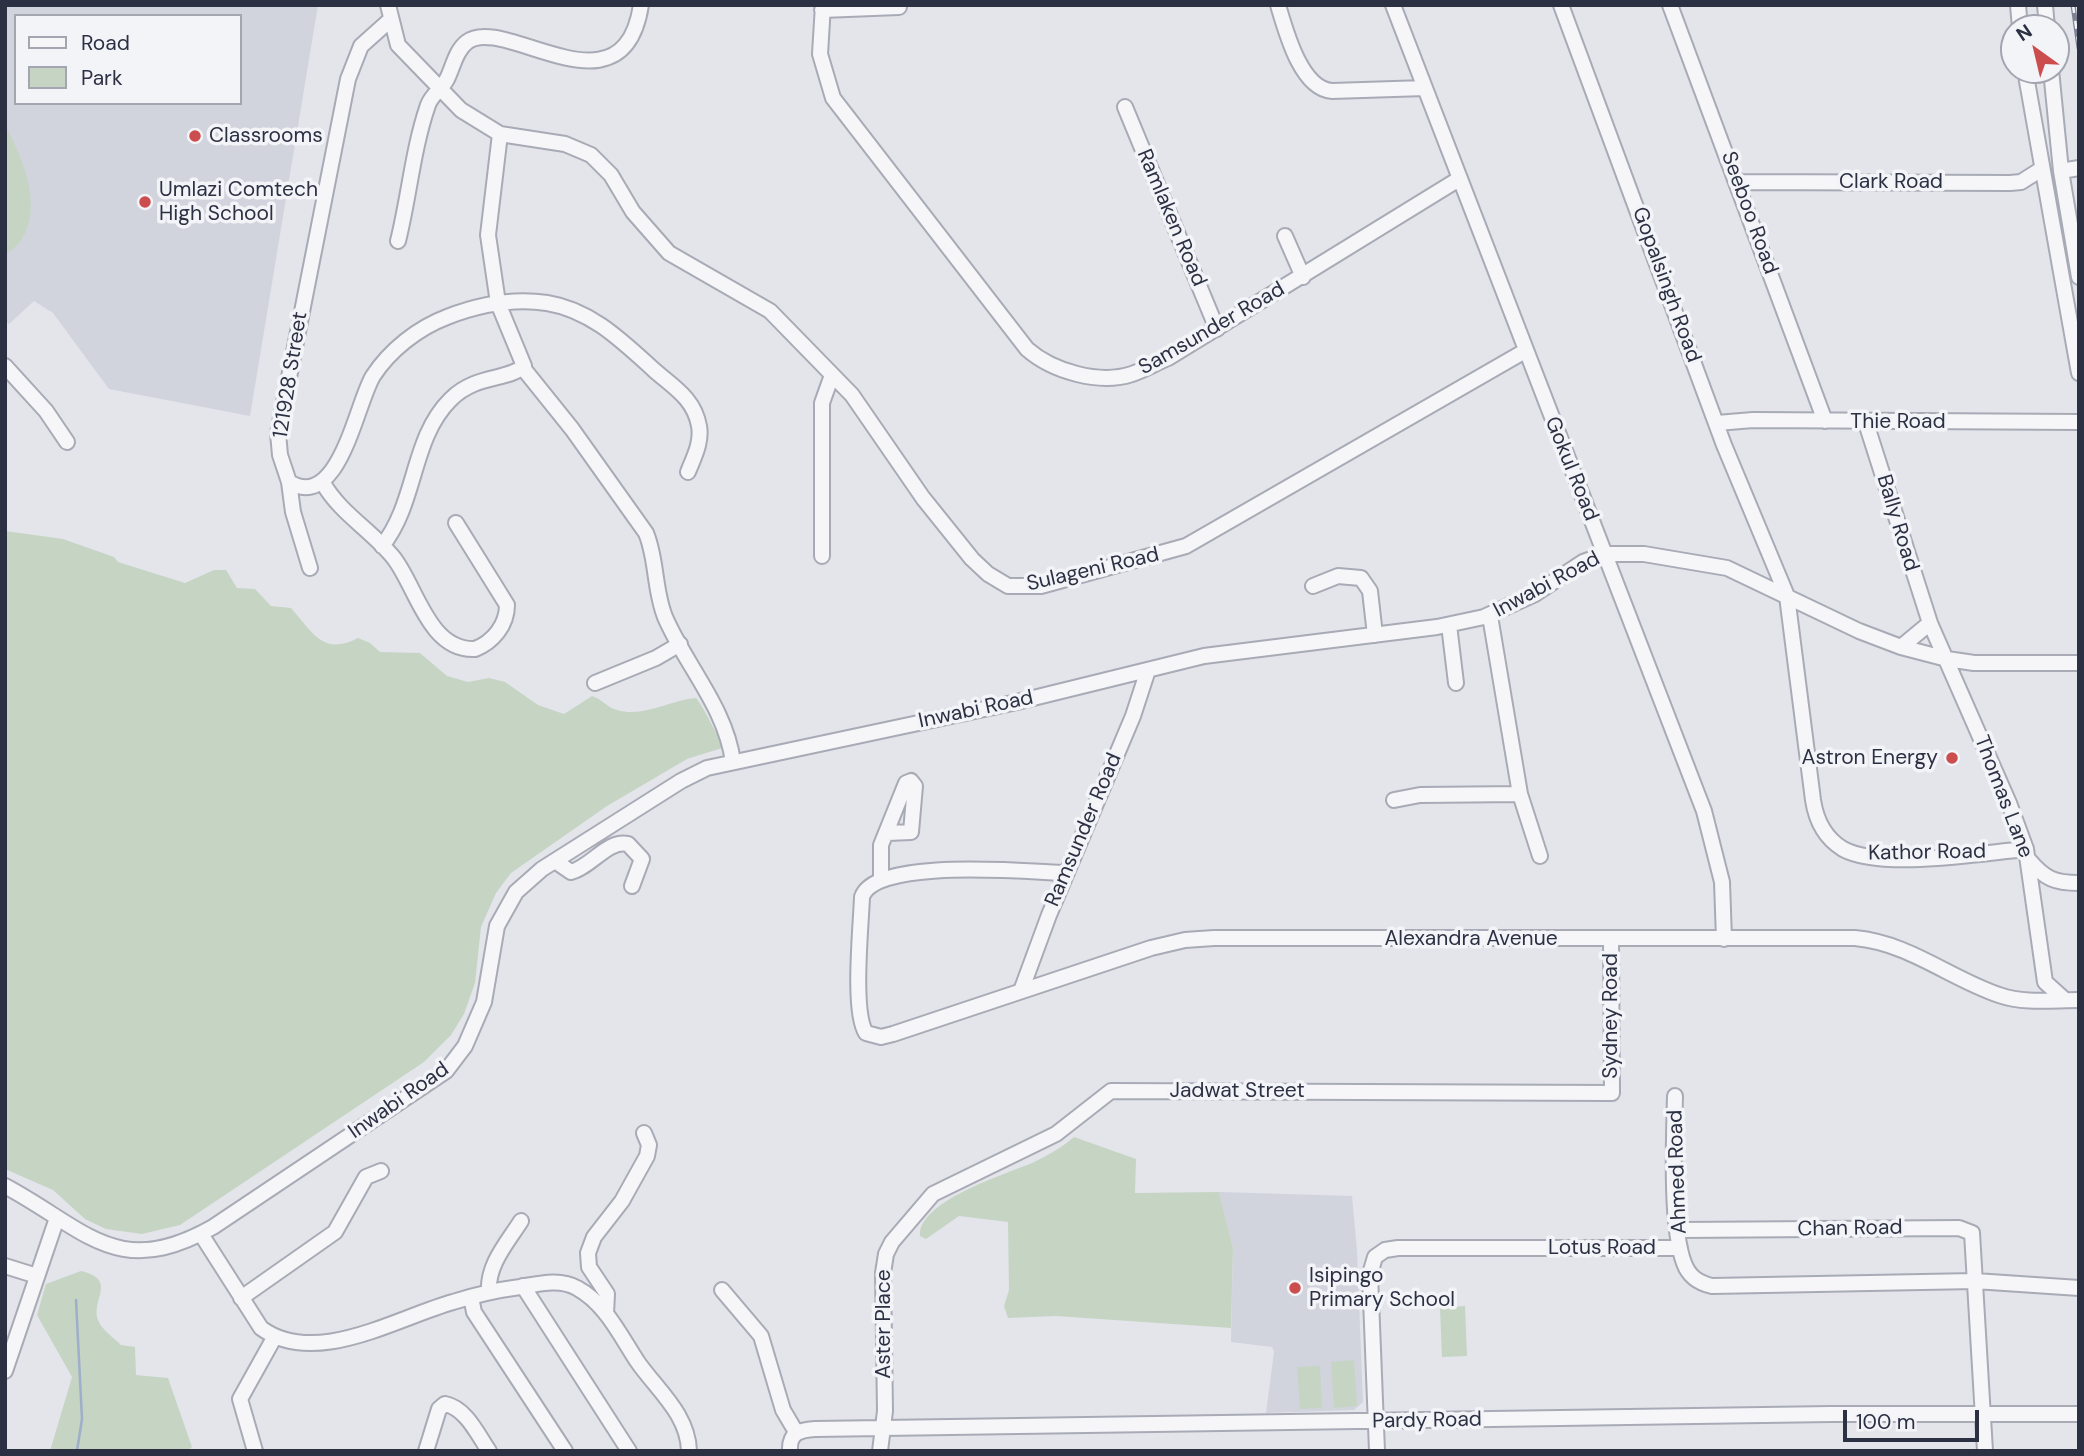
<!DOCTYPE html>
<style>
body{margin:0}
#map{position:relative;width:2084px;height:1456px;overflow:hidden;background:#e3e5eb;font-family:"DM Sans",sans-serif}
canvas{display:block}
.frame{position:absolute;inset:0;border:7px solid #2b3043;pointer-events:none}
.legend{position:absolute;left:14px;top:14px;width:228px;height:91px;box-sizing:border-box;background:#f3f4f8;border:2px solid #a3a6b0;margin:0;padding:9px 12px;list-style:none;font-size:21px;color:#2b3043}
.legend li{display:flex;align-items:center;gap:14px;height:35px}
.legend b{width:35px;border:2px solid #a3a6b0}
.north{position:absolute;left:2000px;top:14px;width:70px;height:70px;box-sizing:border-box;background:#f3f4f8;border:2px solid #a3a6b0;border-radius:50%;rotate:326deg;font-size:19px;font-weight:700;line-height:28px;text-align:center;color:#2b3043}
.north::after{content:'';display:block;margin:auto;width:24px;height:32px;background:#cb4d4e;clip-path:polygon(50% 0,100% 100%,50% 72%,0 100%)}
.scale{position:absolute;left:1843px;top:1410px;width:136px;height:32px;box-sizing:border-box;border:4px solid #2b3043;border-top:0;padding-left:9px;font-size:21px;line-height:24px;white-space:nowrap;color:#2b3043;-webkit-text-stroke:5px #f3f4f8;paint-order:stroke}
</style>
<div id="map">
<canvas width="2084" height="1456"></canvas>
<div class="frame"></div>
<ul class="legend">
<li><b style="height:9px;background:#f6f6f9"></b>Road</li>
<li><b style="height:19px;background:#c6d4c4"></b>Park</li>
</ul>
<div class="north">N</div>
<div class="scale">100 m</div>
</div>
<script>
const c = document.querySelector('canvas').getContext('2d');
c.lineJoin = 'round';
function fillPath(path, color) { c.fillStyle = color; c.fill(path, 'evenodd'); }
function stroke(path, color, width, dash) { c.strokeStyle = color; c.lineWidth = width; c.lineCap = dash ? 'butt' : 'round'; c.setLineDash(dash || []); c.stroke(path); }
function label(font, color, halo, rows, align = 'center') {
  c.font = font + ' "DM Sans",sans-serif'; c.lineWidth = 7; c.setLineDash([]); c.textBaseline = 'middle'; c.strokeStyle = halo; c.fillStyle = color; for (const [text, x, y, turn = 0] of rows) {
    c.save(); c.translate(x, y); c.rotate((+turn || 0) * Math.PI / 180); c.textAlign = isNaN(turn) ? turn : align; if (halo) c.strokeText(text, 0, 0); c.fillText(text, 0, 0); c.restore();
  }
}
fillPath(new Path2D(`
 M5 5H318L250 416 109 389 53 313 34 301 9 324 5 321ZM16 16H240V103H16Z
 M1219 1192 1352 1196 1357 1251 1363 1402 1354 1410 1266 1413 1274 1352 1272 1347 1231 1342 1233 1248Z`), '#d1d4dd');
fillPath(new Path2D(`
 M5 125C26 163 51 227 5 255Z
 M5 531 63 539 114 557 118 562 185 583 214 570H226L237 588 255 589 271 606 291 608C313 633 323 656 358 638L370 643 380 652 420 653 447 676 468 682 489 678 505 682 538 705 564 714 592 696C602 699 608 708 617 710 644 718 669 700 696 698 701 703 722 742 722 748L687 759 607 806 511 873 496 893 481 927 475 983 464 1014 451 1035 424 1062 180 1225 142 1234 106 1229 85 1219 53 1190 5 1169Z
 M1074 1137 1136 1159 1135 1193 1219 1192 1233 1248 1231 1328 1056 1316 1008 1318 1004 1306 1009 1290 1008 1222 959 1216 926 1239 920 1236C918 1201 1006 1174 1032 1163 1047 1156 1061 1148 1074 1137Z
 M81 1271C118 1280 91 1299 98 1320 101 1329 114 1338 121 1345L135 1347 136 1375 168 1378 192 1447 187 1451H50L72 1377 37 1315 46 1284Z
 M1465 1306 1467 1356 1442 1357 1440 1308Z
 M1354 1360 1357 1406 1334 1408 1331 1362Z
 M1320 1366 1322 1408 1300 1409 1297 1367Z`), '#c6d4c4');
stroke(new Path2D(`
 M76 1300 82 1419 77 1451`), '#9faec9', 2.5);
const minor = new Path2D(`
 M388 5 398 45 461 110 500 134 565 144 591 155 611 175 633 212 669 253 770 311 852 395 923 498 972 559 988 574 1008 586H1041L1186 546 1525 351
 M823 5 820 54 833 98 1027 349C1052 371 1099 385 1132 374 1144 370 1156 363 1168 358L1459 179
 M1278 5C1286 32 1301 89 1332 91L1425 88
 M1393 5 1704 811 1722 882 1724 939
 M1561 5 1724 445 1787 596 1813 800C1816 820 1825 838 1843 849 1882 870 1980 853 2026 849
 M1670 5 1825 421
 M2018 5 2020 28
 M2045 5 2047 28
 M822 10 899 7
 M390 20 361 46 348 79 278 433 280 455 289 482C339 512 356 404 373 376 390 350 418 328 447 317 478 305 513 298 547 303 591 310 622 341 654 370 673 387 694 398 699 426 702 442 694 457 688 472
 M2025 70 2079 373
 M2051 70 2061 171 2079 277
 M1125 107 1217 329
 M2061 171 2079 168
 M1738 182 2010 183 2021 182 2040 170
 M1285 236 1303 277
 M398 241C409 197 413 148 428 105 432 94 442 89 447 79 453 67 456 50 467 42 503 13 623 122 641 5
 M5 366 46 411 67 442
 M523 368 572 429 646 533C657 559 654 590 665 617 686 666 726 708 733 762
 M1717 423 1753 420 2079 422
 M1866 423 1930 623 2009 803 2026 849 2045 982 2065 1000
 M289 482 293 512 310 568
 M323 483C340 513 371 530 393 557 416 585 428 651 475 649 493 642 507 625 507 605L456 523
 M382 546C417 503 411 438 451 399 476 374 507 381 524 366L498 303 488 235 500 134
 M822 556V403L832 375
 M1313 586 1338 576 1361 578 1370 591 1375 635
 M1490 616 1520 794 1540 856
 M1449 625 1456 683
 M1901 647 1930 623
 M595 683 656 658 680 644
 M1394 800 1420 795 1520 794
 M2029 860C2045 879 2055 883 2079 883
 M555 861 571 872C591 867 608 839 628 844L642 859 632 886
 M1066 873C1029 872 875 857 862 897 861 926 852 1012 866 1033L881 1037 893 1034 1151 948 1185 940 1214 938H1855C1909 943 1949 978 1999 995 2025 1004 2052 1000 2079 1000
 M881 878V845L906 783 911 781 915 786 911 832 887 833
 M1021 991 1049 915 1133 716 1148 670
 M1675 1096C1674 1137 1670 1226 1684 1263 1689 1277 1699 1283 1712 1286L1975 1281 2079 1288
 M5 1186C87 1230 117 1281 213 1227L446 1071 465 1046 484 1002 497 926 516 892 542 869 681 781 707 768 1017 702 1204 656 1437 627 1484 617 1535 594 1583 562 1605 554H1644L1727 568 1859 631 1901 647 1947 659 1974 663H2079
 M1679 1230 1959 1228 1972 1233 1985 1451
 M201 1234 261 1328C315 1368 396 1318 453 1302 475 1295 497 1290 520 1287 538 1284 560 1278 577 1288 605 1303 620 1335 637 1361 657 1390 688 1414 689 1451
 M5 1266 37 1276
 M523 1286 629 1451
 M722 1290 761 1336 783 1410 796 1432
 M489 1292C487 1265 507 1243 521 1221
 M471 1297 474 1312 565 1451
 M241 1298 335 1232 366 1177 381 1171
 M606 1314 607 1294 589 1267 588 1253 594 1237 622 1201 647 1156 649 1145 644 1133
 M5 1371 57 1218
 M255 1451 240 1399 274 1338
 M426 1451 439 1409 445 1404C466 1408 478 1435 489 1451
 M790 1451C789 1433 799 1430 815 1429L1831 1414H2079
 M880 1451 885 1411 883 1273 886 1254 892 1242 933 1194 1056 1134 1111 1091 1612 1093 1611 939
 M1377 1451 1370 1274 1375 1257 1385 1250 1398 1248H1680`);
stroke(minor, '#a8abb5', 18);
stroke(minor, '#f6f6f9', 14);
const rail = new Path2D(`
 M2073 5 2079 48`);
stroke(rail, '#7d8294', 5);
stroke(rail, '#f3f4f8', 2.5, [8]);
for (const [x, y, r, color] of [
 [195,136,7,"#cb4d4e"],
 [145,202,7,"#cb4d4e"],
 [1952,758,7,"#cb4d4e"],
 [1295,1288,7,"#cb4d4e"]
]) { const dot = new Path2D(); dot.arc(x, y, r, 0, 2 * Math.PI); c.fillStyle = color; c.fill(dot); stroke(dot, '#f3f4f8', 2.5); }
label('21px', '#2b3043', '#f3f4f8', [
 ["Classrooms",209,136],
 ["Umlazi Comtech",159,190],
 ["High School",159,214],
 ["Astron Energy",1938,758,"right"],
 ["Isipingo",1309,1276],
 ["Primary School",1309,1300]
], 'left');
label('21px', '#2b3043', '#f3f4f8', [
 ["Clark Road",1891,182],
 ["Seeboo Road",1749,213,70],
 ["Ramlaken Road",1171,218,67],
 ["Gopalsingh Road",1666,285,70],
 ["Samsunder Road",1212,329,-30],
 ["121928 Street",291,375,-81],
 ["Thie Road",1898,422],
 ["Gokul Road",1571,469,68],
 ["Bally Road",1897,523,73],
 ["Sulageni Road",1093,570,-13],
 ["Inwabi Road",1547,585,-28],
 ["Inwabi Road",976,710,-12],
 ["Thomas Lane",2003,797,69],
 ["Ramsunder Road",1084,830,-67],
 ["Kathor Road",1927,853,-1],
 ["Alexandra Avenue",1471,939],
 ["Sydney Road",1611,1016,-90],
 ["Jadwat Street",1237,1091],
 ["Inwabi Road",399,1101,-35],
 ["Ahmed Road",1678,1172,-92],
 ["Chan Road",1850,1229,-1],
 ["Lotus Road",1602,1248],
 ["Aster Place",884,1324,-90],
 ["Pardy Road",1427,1421,-1]
]);
</script>
